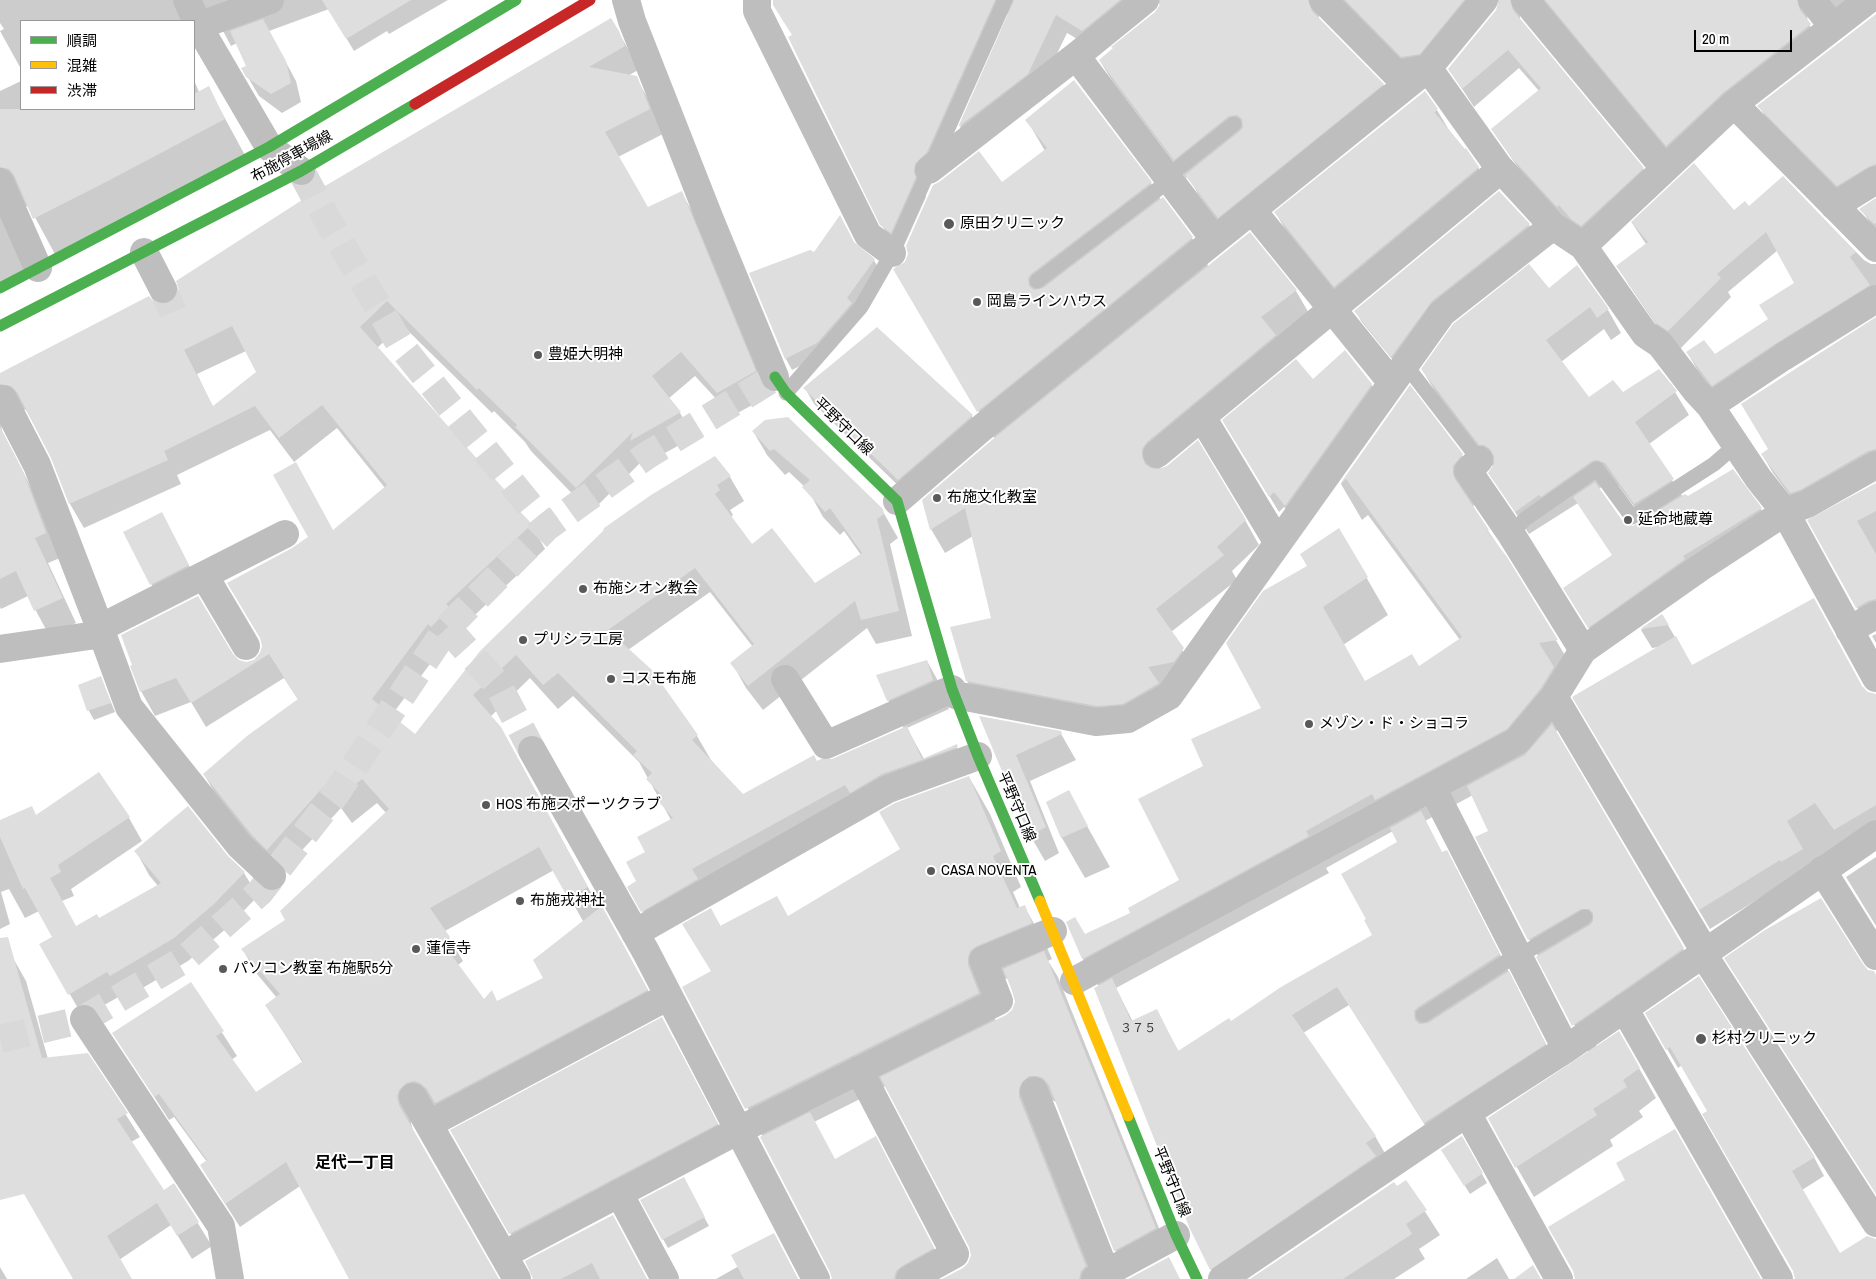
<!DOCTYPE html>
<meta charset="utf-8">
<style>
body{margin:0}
#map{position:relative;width:1876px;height:1279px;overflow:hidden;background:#fff;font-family:"Archivo Narrow","Noto Sans JP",sans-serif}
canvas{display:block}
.legend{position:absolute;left:20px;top:20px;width:175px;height:90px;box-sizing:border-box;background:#fff;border:1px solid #999;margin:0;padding:6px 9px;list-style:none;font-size:15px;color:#000}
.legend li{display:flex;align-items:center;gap:10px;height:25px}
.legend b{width:25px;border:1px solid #999}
.scale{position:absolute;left:1694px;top:30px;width:98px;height:22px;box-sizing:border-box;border:2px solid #000;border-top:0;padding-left:6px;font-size:15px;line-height:18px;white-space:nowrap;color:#000;-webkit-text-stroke:4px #fff;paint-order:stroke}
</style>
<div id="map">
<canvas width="1876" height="1279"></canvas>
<ul class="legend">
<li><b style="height:6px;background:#4caf50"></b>順調</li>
<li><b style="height:6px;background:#ffc107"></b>混雑</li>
<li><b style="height:6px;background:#c62828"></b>渋滞</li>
</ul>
<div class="scale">20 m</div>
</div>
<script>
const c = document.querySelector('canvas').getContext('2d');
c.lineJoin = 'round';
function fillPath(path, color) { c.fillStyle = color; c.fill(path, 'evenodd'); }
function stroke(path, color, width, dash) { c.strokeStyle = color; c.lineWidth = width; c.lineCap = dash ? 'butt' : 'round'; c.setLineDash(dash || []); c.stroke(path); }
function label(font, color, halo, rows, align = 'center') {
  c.font = font + ' "Archivo Narrow","Noto Sans JP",sans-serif'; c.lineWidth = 4; c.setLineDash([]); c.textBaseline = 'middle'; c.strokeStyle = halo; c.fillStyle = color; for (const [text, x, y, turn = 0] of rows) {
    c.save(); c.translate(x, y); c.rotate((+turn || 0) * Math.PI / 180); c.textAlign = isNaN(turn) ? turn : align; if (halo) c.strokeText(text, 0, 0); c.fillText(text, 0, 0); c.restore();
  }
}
fillPath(new Path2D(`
 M0 0H448L389 34 387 31 354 51 329 9 269 31 296 81 301 102 282 113 259 96 243 69 247 66 237 43 231 46 221 27 194 21H21V69L0 31 4 29 0 23Z
 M780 0H1876V3L1808 13 1807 21 1821 44 1678 164 1520 14V21L1643 168 1653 187 1593 244 1568 225 1523 175 1492 129 1539 91 1519 68 1474 107 1449 69 1497 10 1500 3 1490 4 1413 76 1323 7 1318 19 1383 84 1393 103 1229 236 1198 194 1188 176 1186 178 1111 79 1100 61 1156 13 1161 4 1153 3 1094 49 1067 33 1038 93 970 145 960 127 1011 12 1007 15 937 171 924 192 926 197 902 250 893 244 881 224 793 36Z
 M1876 15V187L1848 204 1770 125 1759 106Z
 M618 32 633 57 638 70 628 76 636 78 650 102 663 134 618 157 648 209 681 192 695 216 769 396 732 416 695 376 668 399 680 413 694 437 645 464 643 460 595 508H586L531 451 525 442 494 411 492 413 402 325 377 348 510 497 516 508 531 524 545 549 460 629 463 633 445 651 442 648 391 716 415 736 717 461 730 477 744 501 730 510 733 515 731 517 752 546 815 585 861 555 844 531 840 535 823 517 808 490 789 472 785 475 767 455 753 431 882 510 898 538 890 544 912 636 876 644 867 628 763 710 746 688 732 663 753 647 710 592 628 650 651 671 697 736 711 760 743 796 817 763 832 761 904 729 888 700 927 661 943 690 949 709 907 728 924 759 956 746 971 771 897 799 656 935 629 887 637 881 646 853 671 820 639 762 573 696 558 709 530 678 490 717 514 752 600 909 616 932 661 1014 450 1127 413 1114 411 1123 413 1131 498 1279H350L300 1186 240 1227 201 1166 207 1162 174 1117 169 1120 114 1034 191 984 237 1056 231 1060 255 1093 303 1063 266 1005 277 998 257 974 243 950 287 921 386 813 377 803 352 823 341 808 281 873 267 860 218 799 204 774 299 701 284 678 206 727 191 702 155 716 141 691 232 655 238 661 246 663 254 661 385 488 337 428 294 462 270 430 177 475 181 484 84 528 70 504 52 457 26 410 19 408 1 423 2 431 36 497 60 558 48 563 76 623 49 635 28 596 1 609 0 607V375L153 303 162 306 171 304ZM246 351 258 372 213 407 197 374ZM554 870 583 921 535 960 544 978 497 1002 484 1001 458 965 463 961 445 931Z
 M194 80 199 92 208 87 247 159 57 258 30 208 26 206 16 208 27 273 0 287V91L21 81V109H194Z
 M1437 110 1449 130 1478 167 1490 188 1347 306 1287 233 1276 213Z
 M1027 120 1151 183 1161 200 1163 199 1192 238 1209 267 1296 291 1310 315 1157 472 1245 520 1259 545 1232 571 1237 580 1171 632 1197 673 1111 730 981 705 967 681 992 619 973 536 945 553 931 529 995 439 914 302 906 263 1002 184 1045 151Z
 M1783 178 1864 260 1871 264H1876V306L1724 404 1698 371 1687 352 1715 356 1769 319 1796 283 1778 250 1728 292 1731 297 1680 349 1668 342 1629 285 1618 266 1646 244 1632 223 1734 211 1749 208Z
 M1499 192 1529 225 1534 234 1397 365 1361 321 1356 311Z
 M1876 200V232L1861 209Z
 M814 254 874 260 880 272 824 354 792 370 786 359 751 273Z
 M1549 289 1608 310 1621 333 1611 340 1604 329 1561 362 1589 399 1623 394 1675 392 1689 415 1649 444 1683 497H1688L1733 471 1761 509 1770 525 1598 643 1574 604 1613 556 1578 503 1529 534 1490 473 1493 467 1436 393 1422 369ZM1611 482 1619 486 1645 521 1632 528 1624 524 1598 489Z
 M1876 319V472L1802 512 1773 473 1762 454 1770 450Z
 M1313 381 1371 384 1380 400 1295 520 1284 507 1279 512 1233 436Z
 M1410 387 1462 455 1483 492 1474 504 1473 509 1506 557 1578 677 1560 679 1562 725 1555 733 1698 974 1596 1045 1597 1047 1619 1033 1656 1098 1639 1111 1643 1117 1610 1140 1613 1146 1534 1197 1489 1119 1589 1053 1529 939 1490 832 1473 795 1425 821 1442 853 1457 870 1555 1062 1435 1141 1349 1005 1303 1033 1375 1136 1386 1155 1217 1279 1211 1269 1099 987 1083 959 1085 936 1132 913 1181 881 1204 767 1263 708 1308 567 1339 530 1388 615 1343 645 1365 683 1419 667 1460 640 1368 515 1362 520 1341 484ZM1393 831 1399 842 1374 935 1231 1023 1179 1052 1156 1010 1133 1022 1116 988 1329 873 1326 868Z
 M805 388 972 416 981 432 908 495 814 404Z
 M1876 484V623L1868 627 1809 521Z
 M124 533H172L199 585 162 604Z
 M1662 615 1692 666 1863 688 1868 693 1876 695V830L1792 878 1710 929 1574 698 1660 647 1652 648 1641 630Z
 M1876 634V643L1872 636Z
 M101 678 115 712 94 720 89 711 80 686Z
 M981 717 1060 732 1076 760 1030 781 1059 853 1045 861 1030 835Z
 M969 777 990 814 1021 887 1013 892 1020 908 1024 906 1045 943 1052 959 1048 961 1058 977 1169 1253 1129 1275 1115 1250 1056 1102 1052 1100 1095 1279H945L963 1269 970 1262 972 1254 970 1246 886 1086 814 1122 835 1160 889 1162 947 1273 935 1279H833L831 1271 763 1137 683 987 712 972 684 925 711 909 721 927 788 918 902 849ZM1008 978 1016 1003 1013 1010 1007 1016 996 1021 989 1003 998 982Z
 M1068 792 1110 867 1085 878 1062 838 1047 803Z
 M36 816 129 818 142 841 71 889 74 896 62 901 76 928 99 920 158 886 149 875 136 851 227 857 244 873 258 896 228 927 188 961 124 999 122 995 83 1017 41 944 54 938 39 911 25 918 9 889 1 892 10 924 0 929V821Z
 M1876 857V926L1846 877Z
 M0 945 13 958 26 981 48 1059 87 1054 140 1137 131 1142 164 1192 174 1185 212 1246 192 1259 171 1225 119 1260 130 1279H73L74 1278 17 1180 0 1185Z
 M1647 1014 1814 1157 1824 1176 1802 1190 1839 1254 1876 1245V1279H1796L1794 1271 1709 1112 1682 1065 1678 1068Z
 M673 1038 728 1143 521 1252 452 1131Z
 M1461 1137 1487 1183 1470 1194 1448 1159Z
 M1406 1182 1440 1235 1419 1249 1425 1259 1394 1279H1252Z
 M688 1188 709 1226 668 1248 663 1239Z
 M612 1216 647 1279H534Z
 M774 1234 798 1279H716L739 1266Z
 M1497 1258 1509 1279H1466Z
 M0 1267 7 1279H0Z`), '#0003');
fillPath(new Path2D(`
 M322 0H411L346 39Z
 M773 0H995L927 152 915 164 914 172 916 177 891 233 880 225 788 37 792 35 773 5Z
 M1014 0H1120L1082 31 1056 15 1028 74 958 127Z
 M1160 0H1308L1312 11 1384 84 1218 218 1185 175 1240 131 1243 127 1242 119 1237 115 1229 116 1174 160 1099 60 1113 48 1111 47 1155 12 1159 6Z
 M1345 0H1464L1420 54 1401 57Z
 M1499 0H1510L1513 10 1644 168 1581 226 1571 219 1559 205 1557 207 1510 156 1491 129 1541 88 1508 50 1462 89 1448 69 1496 10Z
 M1545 0H1797L1800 10 1811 24 1724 92 1666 146Z
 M1876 14V164L1868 167 1837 186 1757 106Z
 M611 18 619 31 625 46 589 67 637 76 650 109 605 132 648 207 682 191 756 371 717 393 681 352 652 376 681 412 630 441 633 432 576 488 515 427 517 425 479 388 477 390 387 301 360 327 511 497 508 499 532 524 446 604 450 608 431 627 428 624 372 699 415 734 480 651 603 531 604 528 651 495 715 456 731 476 717 485 720 490 715 494 752 544 772 528 815 583 862 553 830 508 825 512 802 487 810 480 774 449 770 451 752 431 765 420 788 417 883 509 884 514 877 519 899 611 861 620 855 601 748 686 730 663 754 644 695 568 608 630 652 670 698 735 692 740 743 794 814 755 817 761 821 759H832L907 726 922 759 957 744 958 747 882 774 850 793 845 785 692 869 698 879 641 912 627 887 636 881 626 862 645 852 637 837 673 818 659 802 664 798 646 779 652 773 633 755 637 751 558 673 543 685 516 655 473 695 501 727 588 887 568 898 539 847 430 908 450 937 442 942 484 999 492 990 497 1001 543 978 533 960 602 906 648 990 435 1103 427 1089 420 1083 414 1081 406 1083 399 1090 397 1097 399 1105 499 1279H349L286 1162 225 1204 200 1165 207 1160 159 1094 154 1097 112 1033 191 982 224 1031 216 1036 256 1092 303 1061 265 1005 280 994 241 949 285 920 280 911 389 809 362 779 337 800 326 784 267 850 252 835 203 774 247 736 298 699 269 654 191 703 176 678 140 692 130 666 132 665 121 635 198 596 233 654 239 660 246 662 254 660 260 653 262 646 260 638 227 583 292 548 308 537 273 475 296 462 333 530 387 485 322 405 279 438 255 406 164 451 168 460 69 504 51 458 17 392 11 386 0 384V373L149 296 154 302 162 305 171 303 176 297 179 290 176 281 313 193ZM232 326 256 372 213 406 184 350Z
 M263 19 286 61 291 83 271 94 246 77 241 68 246 66 230 31Z
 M1074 80 1152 182 1031 274 1028 278 1029 286 1034 290 1043 288 1163 197 1193 237 977 412 893 269 905 262 908 254 906 246 933 185 939 182 979 151 1002 182 1047 148 1025 120Z
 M209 86 225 119 106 182 33 219 14 175 9 169 0 167V109H194V94Z
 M1425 91 1438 109 1434 112 1465 149 1466 148 1479 167 1334 287 1274 212Z
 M1694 163 1734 210 1745 201 1749 206 1783 176 1856 252 1850 257 1870 285 1775 344 1712 386 1686 352 1704 340 1715 354 1768 319 1759 305 1794 283 1766 232 1717 274 1721 278 1668 331 1656 323 1616 266 1648 242 1631 222Z
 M1499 191 1530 224 1432 301 1391 357 1354 311Z
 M1876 198V223L1874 224 1859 209Z
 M840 215 854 242 875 259 847 298 852 303 817 343 785 359 749 273 810 250 814 252Z
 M1250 232 1297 290 1261 317 1276 335 1147 442 1142 449V456L1145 464 1151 468 1159 469 1167 466 1198 440 1246 520 1217 547 1224 555 1156 609 1184 648 1174 662 1148 667 1159 683 1123 704 1097 706 966 681 950 627 991 618 965 508 930 530 922 500 993 439Z
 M1529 264 1549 288 1577 265 1609 309 1597 318 1590 307 1546 340 1589 397 1613 380 1623 392 1659 369 1677 391 1635 422 1674 479 1634 504 1605 463 1597 460 1592 461 1541 497 1539 495 1515 512 1488 473 1494 464V456L1490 449 1484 445H1479L1421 369 1453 324Z
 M1876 317V449L1868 451 1800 490 1790 493 1761 454 1768 449 1741 404Z
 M877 327 973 415 898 480 803 388Z
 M1345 350 1372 384 1285 506 1274 492 1269 497 1222 420 1296 359 1313 379Z
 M1410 385 1463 454 1453 466V474L1455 479 1489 530 1487 531 1507 557 1558 640 1539 643 1554 667 1541 688 1507 729 1375 800 1372 794 1306 831 1309 836 1082 959 1066 922 1075 917 1085 934 1130 913 1128 908 1179 880 1138 799 1203 766 1191 739 1261 708 1226 643 1263 591 1307 566 1300 554 1339 528 1368 577 1323 607 1365 681 1412 654 1419 666 1462 637 1346 479 1340 484Z
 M0 427 23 471 46 533 35 538 63 598 34 611 16 571 0 579Z
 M1733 469 1762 508 1683 556 1685 559 1588 628 1563 588 1612 555 1573 497 1595 482 1624 523 1633 526 1685 494 1688 496Z
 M1876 483V511L1857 521 1876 554V599L1868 601 1856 608 1807 520Z
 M162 512 189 565 150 585 123 532Z
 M1814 598 1862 686 1868 692 1876 694V805L1834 830 1815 803 1787 821 1803 849 1781 862 1780 860 1699 910 1572 697 1676 636 1692 665Z
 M1662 614 1669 625 1640 629Z
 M927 660 933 680 887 701 876 675Z
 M101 676 111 703 87 711 78 685Z
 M979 716 1061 731 1062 734 1016 755 1046 827 1029 836Z
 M1552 724 1684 948 1572 1026 1536 957 1590 925 1593 921V913L1589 909H1581L1528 940 1475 837 1488 831 1467 786 1525 755Z
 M99 772 130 817 58 865 61 872 50 878 76 926 97 914 99 918 161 883 134 851 188 806 228 856 245 872 214 904 174 938 110 976 107 972 68 995 39 944 52 937 25 888 23 889 0 837V820L32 806 36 815Z
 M969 776 1001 851 993 856 1017 908 1025 905 1032 923 977 946 970 951 968 958V965L979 993 745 1109 682 987 711 971 682 924 711 908 720 926 777 896 788 916 900 849 879 812 895 803Z
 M1069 790 1088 826 1061 838 1046 802Z
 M1421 811 1442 852 1447 850 1500 954 1418 1007 1414 1011 1415 1020 1419 1024 1428 1023 1509 971 1546 1044 1424 1123 1337 987 1292 1015 1376 1136 1366 1143 1376 1156 1210 1270 1190 1229 1094 988 1112 978 1131 1021 1157 1009 1178 1051 1229 1018 1231 1021 1281 987 1372 935 1364 920 1366 919 1341 874 1397 842 1390 828Z
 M1821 898 1863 964 1868 970 1874 971 1876 975V1194L1724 958 1765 930Z
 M8 937 42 1058 88 1053 128 1113 117 1119 164 1190 174 1183 199 1222 177 1236 157 1203 107 1236 132 1279H73L24 1194 0 1200V938Z
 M1044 951 1156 1228 1114 1251 1049 1085 1043 1078 1037 1076H1029L1022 1082 1019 1089V1097L1086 1266 1081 1271 1079 1279H942L963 1268 968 1263 971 1255 969 1247 880 1077 1006 1015 1012 1010 1015 1002 1014 995 1003 969Z
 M1699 976 1815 1157 1792 1171 1840 1253 1867 1236 1876 1239V1279H1795L1793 1271 1702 1114 1707 1111 1670 1047 1666 1050 1645 1013Z
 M662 1017 718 1124 509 1234 450 1130Z
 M1619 1031 1640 1068 1623 1080 1627 1087 1593 1109 1597 1115 1515 1168 1488 1118Z
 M810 1112 835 1159 876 1136 934 1248 902 1266 896 1271 894 1279H832L830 1272 760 1137Z
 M1675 1129 1761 1279H1575L1573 1271 1548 1227 1625 1180 1616 1163Z
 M1462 1136 1483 1173 1464 1186 1441 1150Z
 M684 1177 705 1217 662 1240 640 1200Z
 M1406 1180 1427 1210 1406 1224 1412 1234 1343 1279H1250L1394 1182 1397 1186Z
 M613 1215 647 1279H600L592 1263 561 1279H533L525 1261Z
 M774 1233 798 1279H744L731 1255Z
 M1169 1257 1180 1279H1128Z
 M1533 1265 1541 1279H1514Z`), '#dedede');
stroke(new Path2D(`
 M301 171 328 221 401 346 547 527
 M163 289 173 312
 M447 628 498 685 532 750`), '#d9d9d9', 28, [28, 14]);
stroke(new Path2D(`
 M0 1039 84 1019 185 959 260 892 335 795 447 628 547 527 646 456 775 377`), '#d9d9d9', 28, [28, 14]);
stroke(new Path2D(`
 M1167 177 1234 124
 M1037 281 1170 180
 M1405 364 1479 460
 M786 393 861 307 892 253 1005 0
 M1511 534 1525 519 1597 469 1632 517 1714 464 1736 445
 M1519 956 1585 917
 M1423 1015 1518 954`), '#bebebe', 15);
stroke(new Path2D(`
 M187 0 200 29 269 147 301 171
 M626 0 632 21 709 217 775 377
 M757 0V11L868 235 892 253
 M1323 0 1396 74 1428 68
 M1525 0 1665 169
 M1812 0 1833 27
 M198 26 270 0
 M1076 56 1215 240
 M1428 68 1498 166 1553 226 1583 246 1645 334 1660 344 1696 391 1710 406 1758 478 1785 512 1876 678
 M1734 104 1876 248
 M929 170 1076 56 1145 0
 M0 182 38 268
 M1834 206 1876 180
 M1252 210 1392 383
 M1583 246 1734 104 1868 0
 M144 252 163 289
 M3 399 37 465 100 628 129 707 240 846 272 876
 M1710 406 1783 357 1876 299
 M1202 417 1278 543
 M1157 454 1494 175 1498 166
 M1479 460 1468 471 1511 534 1583 650
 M897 501 983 427 1428 68 1484 0
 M204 575 246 646
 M100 628 285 534
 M1849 630 1876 615
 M0 649 103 634
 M785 679 826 745 952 689
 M955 695 1096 722 1128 719 1169 696 1442 313 1553 226
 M1554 697 1705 952
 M532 750 646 952 816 1279
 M1432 787 1517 741 1554 697 1583 650 1701 567 1785 512 1807 504 1876 465
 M1822 870 1876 956
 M635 933 888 789 978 756
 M1703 954 1876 1223
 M1074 981 1432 787 1566 1049
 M1624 1008 1779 1279
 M84 1019 221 1226 230 1279
 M859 1070 955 1254 910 1279
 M1034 1091 1106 1273
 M413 1097 517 1279
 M1467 1113 1559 1279
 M429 1124 669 996
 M619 1193 665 1279
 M505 1254 739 1130 999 1001 983 960 1053 931
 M1095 1279 1176 1235
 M1222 1279 1467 1113 1566 1049 1876 834`), '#bebebe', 28);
stroke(new Path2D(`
 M0 288 269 147 516 0
 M0 326 301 171 415 104
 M775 377 786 393 897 501 952 689 978 756 1040 901
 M1128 1116 1176 1235 1197 1279`), '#4caf50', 11);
stroke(new Path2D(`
 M1040 901 1128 1116`), '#ffc107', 11);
stroke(new Path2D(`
 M415 104 590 0`), '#c62828', 11);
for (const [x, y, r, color] of [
 [949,224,6,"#595959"],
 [977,302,5,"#595959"],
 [538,355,5,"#595959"],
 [937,498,5,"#595959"],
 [1628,520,5,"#595959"],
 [583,589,5,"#595959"],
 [523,640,5,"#595959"],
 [611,679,5,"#595959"],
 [1309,724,5,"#595959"],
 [486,805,5,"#595959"],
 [931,871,5,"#595959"],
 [520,901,5,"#595959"],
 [416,949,5,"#595959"],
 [223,969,5,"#595959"],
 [1701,1039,6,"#595959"]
]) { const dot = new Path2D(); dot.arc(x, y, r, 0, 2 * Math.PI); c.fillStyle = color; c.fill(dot); stroke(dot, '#fff', 2); }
label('12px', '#383838', null, [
 ["３７５",1138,1029]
]);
label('15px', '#000', '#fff', [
 ["布施停車場線",292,157,-29],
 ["平野守口線",843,427,44],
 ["平野守口線",1016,807,67],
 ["平野守口線",1171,1182,68]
]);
label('15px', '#000', '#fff', [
 ["原田クリニック",960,224],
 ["岡島ラインハウス",987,302],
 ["豊姫大明神",548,355],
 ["布施文化教室",947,498],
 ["延命地蔵尊",1638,520],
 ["布施シオン教会",593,589],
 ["プリシラ工房",533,640],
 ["コスモ布施",621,679],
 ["メゾン・ド・ショコラ",1319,724],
 ["HOS 布施スポーツクラブ",496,805],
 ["CASA NOVENTA",941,871],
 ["布施戎神社",530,901],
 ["蓮信寺",426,949],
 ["パソコン教室 布施駅5分",233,969],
 ["杉村クリニック",1712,1039]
], 'left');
label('bold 16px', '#000', '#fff', [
 ["足代一丁目",355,1164]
]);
</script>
